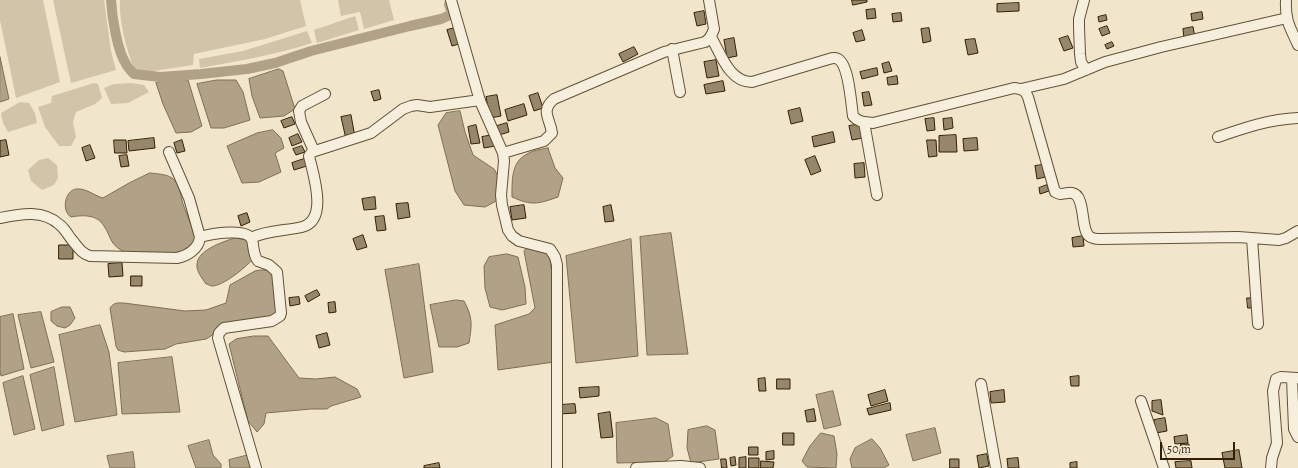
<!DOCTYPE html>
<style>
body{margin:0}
#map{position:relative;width:1298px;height:468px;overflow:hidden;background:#f1e6cc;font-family:Alegreya,serif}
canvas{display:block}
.scale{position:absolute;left:1160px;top:442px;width:75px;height:18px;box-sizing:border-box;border:2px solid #341f00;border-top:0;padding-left:5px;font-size:12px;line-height:14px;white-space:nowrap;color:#341f00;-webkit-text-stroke:3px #f6efde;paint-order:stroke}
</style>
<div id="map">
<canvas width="1298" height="468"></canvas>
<div class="scale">50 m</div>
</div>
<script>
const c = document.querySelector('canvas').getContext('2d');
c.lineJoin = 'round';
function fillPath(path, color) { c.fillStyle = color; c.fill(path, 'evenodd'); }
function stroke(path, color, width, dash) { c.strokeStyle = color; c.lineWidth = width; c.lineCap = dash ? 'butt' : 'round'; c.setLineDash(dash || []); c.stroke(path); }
fillPath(new Path2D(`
 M0 0H43L60 82 16 98 0 20Z
 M53 0H104L111 51 116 70 71 83Z
 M120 0H300L306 26 265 39 194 54 193 65 148 72 134 69C126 47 119 23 120 0Z
 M338 0H389L394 20 364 29 360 12 341 16Z
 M355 16 359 30 317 43 314 30Z
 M307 31 312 43C275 55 238 61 200 68L199 59 243 51Z
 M94 83 98 84 102 98 95 104 76 112 73 122 76 137 71 146H59L45 127 38 107 51 103 52 96Z
 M131 83 144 85 149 92 128 103 111 104 104 88 114 84Z
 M20 102 29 103 35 113 37 123 8 132 3 123 1 113Z
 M48 158 57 165 58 178 54 185 42 190 31 181 28 170 39 160Z`), '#d1c4a9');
const water = new Path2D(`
 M0 57 9 99 0 102Z
 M279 69 283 71 295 109 284 116 260 118 252 96 249 79Z
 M176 78 188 80 202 126 191 132 176 133 163 104 156 83Z
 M217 80H236L243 92 250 120 224 128H211L197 84Z
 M460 111 465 132 473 155 494 169 501 181 498 200 485 207 464 205 455 191 438 125 446 113Z
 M273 130 281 138 284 148 275 153 281 172 259 182 242 183 227 146 257 133Z
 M548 148 555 168 563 178 558 197C538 204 532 206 512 197 512 181 511 162 527 154 533 150 542 149 548 148Z
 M150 173C158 174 166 174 172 178 180 184 180 194 183 204 187 215 191 226 197 236 194 245 191 250 182 254 178 256 135 255 130 254 127 253 124 252 121 250 109 243 111 236 104 226 97 214 82 215 71 217 60 210 66 187 79 189 87 189 95 196 103 198L129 183Z
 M671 233 688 354 647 355 640 237Z
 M237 237 246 239 250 244 252 260C245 268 223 286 212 286 210 286 208 284 206 284 202 278 196 271 197 264 198 249 226 241 237 237Z
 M631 239 638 356 576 363 566 256Z
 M530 247 549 253 553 279 554 362 498 370 495 325 529 314 535 308 524 251Z
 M507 254 518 257 525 287 526 304 502 310 490 307 485 288 484 266 489 257Z
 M419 264 433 372 404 378 385 270Z
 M261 270H268L273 274 278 313 272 316 215 332 211 336 206 339 176 344 165 349 124 352 118 350 116 346 110 308C114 302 118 303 124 303L185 311 206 310 226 303 230 285 255 271Z
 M456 300 464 301C473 318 472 324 469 343L457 347H439L430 305Z
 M62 307H70L75 318 70 325 65 328 57 326 51 321V312Z
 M41 312 54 362 31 368 18 315Z
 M13 314 24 369 1 376 0 371V317Z
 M100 325 109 352 117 415 75 422 59 335Z
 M254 336H268L299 378 316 379 335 377 357 389 361 397 331 406 327 409H311L266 413 264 424 257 432 248 421 229 344 236 339Z
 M172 357 180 412 122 414 118 363Z
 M54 367 64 425 42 431 30 375Z
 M23 376 35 429 14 435 3 383Z
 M833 391 841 425 824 429 816 395Z
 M656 418 668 424 673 456 664 462 617 463 616 423Z
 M707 426 715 430 719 459 691 463 687 448 688 430Z
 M935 428 941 453 913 461 906 435Z
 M821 433 834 436 837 454 836 468 807 467 802 461 810 446Z
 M872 439 880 448 889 465 884 468H852L850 459 855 448Z
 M209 440 213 455 221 464V468H196L188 446Z
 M133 452 135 468H110L107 456Z
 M249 455 252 468H230L229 460Z`);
fillPath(water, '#b1a287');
stroke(water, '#7f6e51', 1);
stroke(new Path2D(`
 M111 0C112 17 117 50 126 64 128 68 131 71 134 74L160 77 201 74 247 69 275 63 311 51 410 26 441 19 452 14 449 4`), '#b1a287', 10);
const building = new Path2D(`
 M852 0H867V2L853 5Z
 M1019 3V11L997 12V4Z
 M875 9 876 18 867 19 866 10Z
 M704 11 706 24 697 26 694 13Z
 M1202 12 1203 19 1192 21 1191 14Z
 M901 13 902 21 893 22 892 14Z
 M1106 15 1107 20 1099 22 1098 17Z
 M1107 26 1110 33 1102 36 1099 29Z
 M1193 27 1195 37 1184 39 1183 29Z
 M455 28 459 44 452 46 447 30Z
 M929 28 931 41 923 43 921 29Z
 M862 30 865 40 856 42 853 33Z
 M1068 36 1073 48 1064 51 1059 39Z
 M734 38 737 56 727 58 724 40Z
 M975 39 978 53 968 55 965 40Z
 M1112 42 1114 46 1107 49 1105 45Z
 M634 47 638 54 623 62 619 54Z
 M716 60 719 76 707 78 704 62Z
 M889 62 892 71 884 73 882 64Z
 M877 68 878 75 862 79 860 72Z
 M897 76 898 84 888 85 887 78Z
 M723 81 725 91 706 94 704 85Z
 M379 90 381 99 374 101 371 92Z
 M869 92 872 105 864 106 862 93Z
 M538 93 543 108 534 111 529 96Z
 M497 95 501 116 490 118 486 97Z
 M524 104 527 115 508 121 505 110Z
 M800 108 803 121 791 124 788 111Z
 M351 115 355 137 346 139 341 117Z
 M292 117 295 124 284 128 281 121Z
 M934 118 935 130 927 131 925 119Z
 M952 118 953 128 944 130 943 119Z
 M507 123 509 132 499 135 497 126Z
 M861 124 863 138 852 140 849 126Z
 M476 125 480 143 471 144 468 127Z
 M833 132 835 142 814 147 812 137Z
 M298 134 302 142 292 146 289 138Z
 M493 135 495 146 484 148 482 137Z
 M956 135 957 152H939V136Z
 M154 138 155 148 129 151 128 141Z
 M977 138 978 150 964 151 963 139Z
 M6 140 9 155 0 157V141Z
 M114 140H126L127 153H115Z
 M182 140 185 151 177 153 174 143Z
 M927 140H936L937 156 929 157Z
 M90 145 95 158 86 161 82 148Z
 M302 146 305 152 296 155 293 149Z
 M127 155 129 166 121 167 119 156Z
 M815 156 821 171 811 175 805 160Z
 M307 158 310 165 294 170 292 163Z
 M864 163 865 177 855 178 854 164Z
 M1042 165 1045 177 1037 179 1035 166Z
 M1047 185 1049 191 1040 194 1039 188Z
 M375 197 376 209 364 210 362 199Z
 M408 203 410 217 398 219 396 204Z
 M524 205 526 218 512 220 510 207Z
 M611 205 614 221 605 222 603 207Z
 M247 213 250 222 241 226 238 216Z
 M384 216 386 230 377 231 375 217Z
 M363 235 367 247 357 250 353 239Z
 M1083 236 1084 246 1073 247 1072 238Z
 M59 245H73V259H59Z
 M122 263 123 276 109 277 108 264Z
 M131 276H142V286H131Z
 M317 290 320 295 308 302 305 296Z
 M299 297 300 304 290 306 289 298Z
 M1247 298H1253L1254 308H1248Z
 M335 302 336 312 329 313 328 303Z
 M327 333 330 345 319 348 316 336Z
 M1079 376V386H1071L1070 377Z
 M765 378 766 391H759L758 379Z
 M777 379H790V389H777Z
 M599 387V396L580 398 579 388Z
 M885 390 888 401 871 406 868 395Z
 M1004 390 1005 402 991 403 990 392Z
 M1161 400 1163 415 1152 411V401Z
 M890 403 891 410 869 415 867 409Z
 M575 404 576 413 560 414 559 405Z
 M814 409 816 421 807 422 805 411Z
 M610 412 613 437 601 438 598 414Z
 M1165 418 1167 431 1156 433 1154 420Z
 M783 433H794V445H783Z
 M1187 435 1188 443 1175 444 1174 437Z
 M1181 444H1189V454H1180Z
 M749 447H758V455H749Z
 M1239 450 1242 468H1225L1222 453Z
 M774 451V459L766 460V452Z
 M987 454 989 466 979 468 977 456Z
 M735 457 736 465 731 466 730 458Z
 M746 457V468H739V458Z
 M749 458H759V468H749Z
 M1018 458 1019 468H1008L1007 459Z
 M721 459H726L727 468H722Z
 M950 459H959V468H950Z
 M761 461 774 462 773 468H761Z
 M1191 461 1192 468H1176L1175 462Z
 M1077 462V468H1070V463Z
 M439 463 440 468H424V466Z`);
fillPath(building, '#96866a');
stroke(building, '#341f00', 1);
const street = new Path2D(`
 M451 0 480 101 503 153 504 161 501 195 502 205 508 230 512 236 519 241 550 249 555 257 557 265V468
 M1084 0 1079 19V27L1080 54 1081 62 1086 70
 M1286 0C1285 21 1290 27 1298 45
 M711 37C721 54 729 82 752 82L829 59C832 58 835 57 838 59 849 65 851 103 853 116 859 123 865 122 873 123L1014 88C1022 89 1025 90 1028 97L1055 192 1060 194C1064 194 1069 192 1072 193 1086 195 1080 228 1089 236 1092 239 1097 239 1101 239L1238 237 1279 240 1286 238 1298 231
 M672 49 680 92
 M1021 89 1064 79 1105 62 1161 47 1287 18
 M864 122 877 195
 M1218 137C1244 128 1270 119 1298 118
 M314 151 301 122 299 111 302 106 325 94
 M169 152 189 198 200 237
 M503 153 544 141 552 133C550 118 540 111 554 99L664 52 705 42C710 39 712 35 714 29L709 0
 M0 218C20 214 43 209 60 225 65 229 68 235 72 240 78 247 81 253 90 256L177 258C187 256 199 249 200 237 210 234 248 227 252 240 254 247 253 255 258 261L269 265 277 272 281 313 280 316 272 321 224 328 219 333 218 338 256 468
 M251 238C267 230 285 231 302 227 329 220 313 174 309 156L312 152 371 133 403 109 411 106 417 105 430 107 480 100
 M1252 238 1258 324
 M1292 378 1294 429 1298 437
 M981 384 996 468
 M1141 401 1164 468
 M636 468 681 466 700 468
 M1271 468 1272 458 1277 443 1273 391 1276 379 1281 377 1298 378`);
stroke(street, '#635133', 12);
stroke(street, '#f6efde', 10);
</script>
